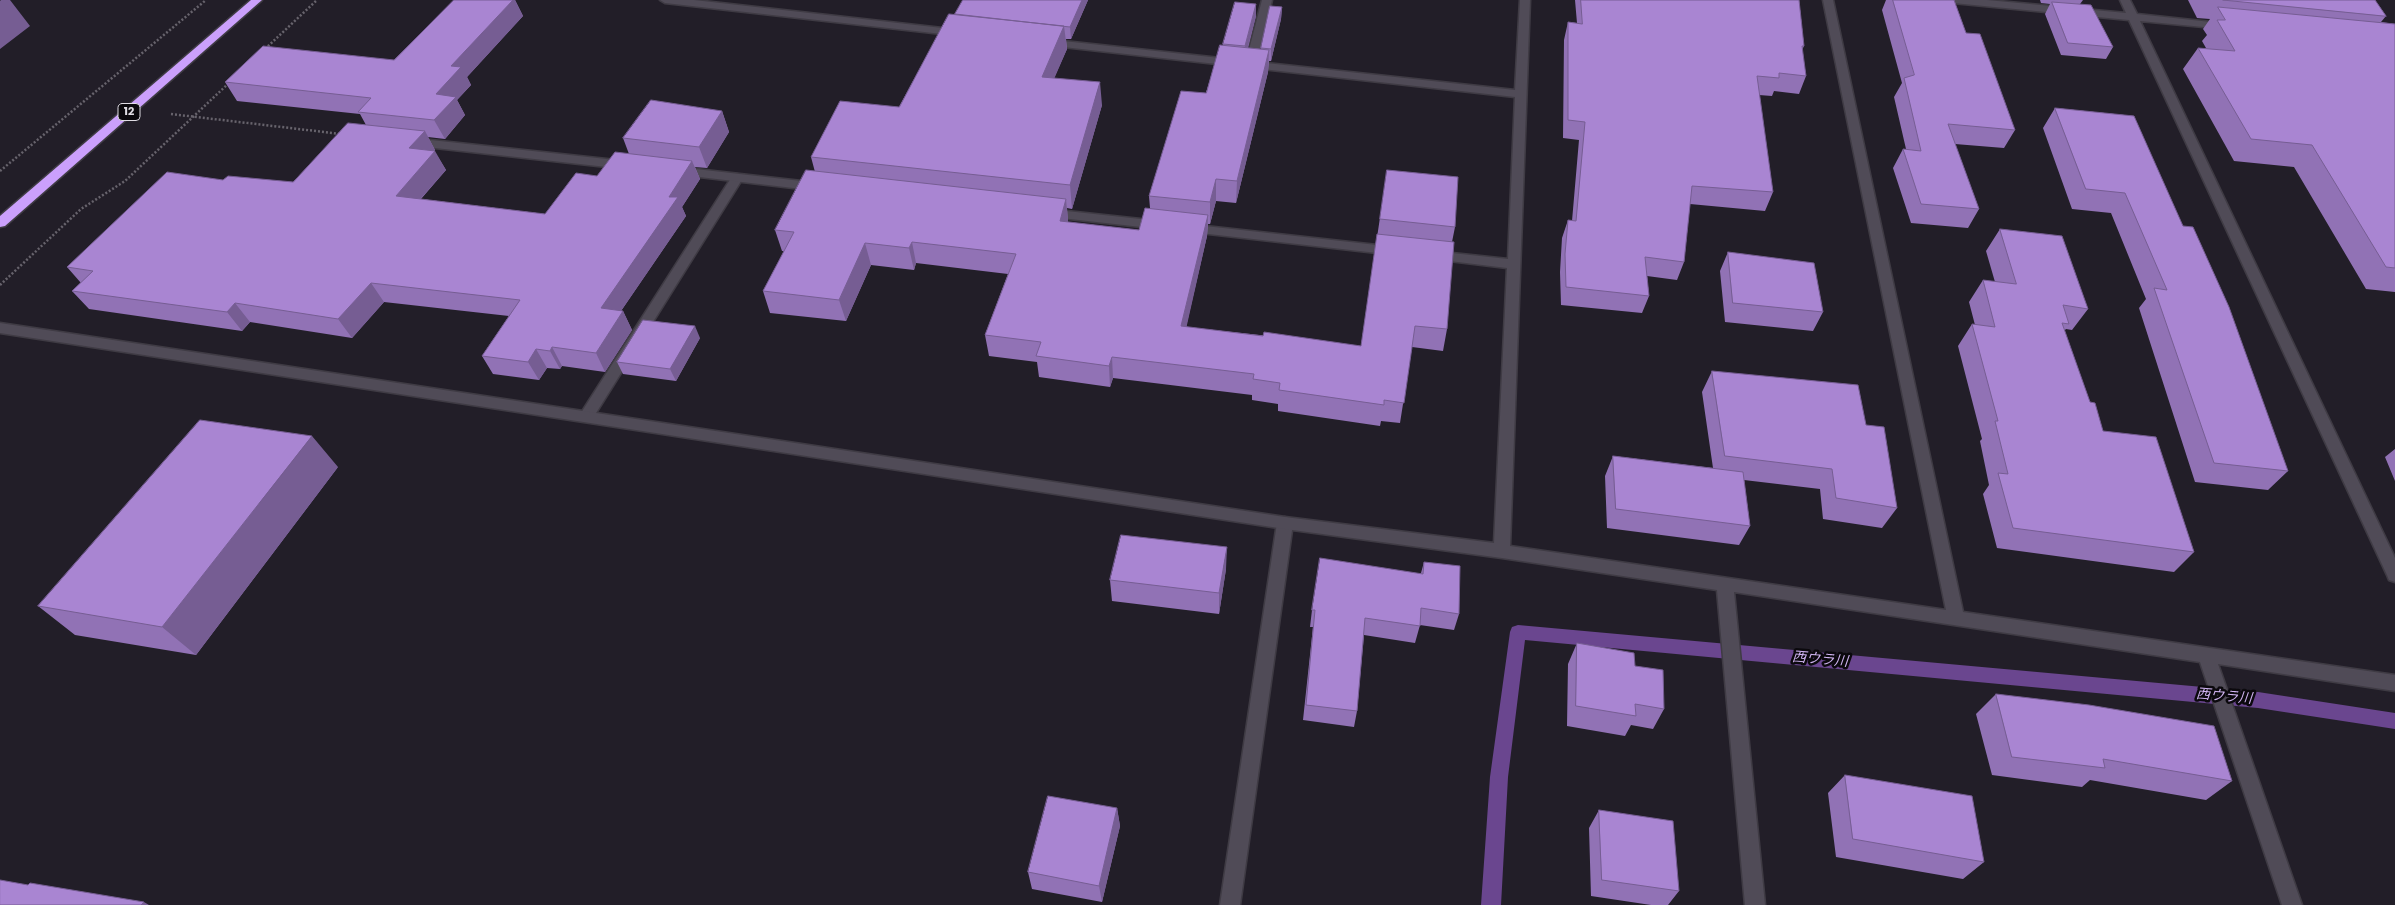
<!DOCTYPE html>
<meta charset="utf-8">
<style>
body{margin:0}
canvas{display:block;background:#221e28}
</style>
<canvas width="2395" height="905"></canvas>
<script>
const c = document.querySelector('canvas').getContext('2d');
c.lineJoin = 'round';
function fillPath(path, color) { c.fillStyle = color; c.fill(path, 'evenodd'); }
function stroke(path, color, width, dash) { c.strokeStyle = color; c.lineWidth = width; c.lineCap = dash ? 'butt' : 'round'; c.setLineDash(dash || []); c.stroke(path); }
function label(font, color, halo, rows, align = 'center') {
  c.font = font + ' Poppins,"Noto Sans JP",sans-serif'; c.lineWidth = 5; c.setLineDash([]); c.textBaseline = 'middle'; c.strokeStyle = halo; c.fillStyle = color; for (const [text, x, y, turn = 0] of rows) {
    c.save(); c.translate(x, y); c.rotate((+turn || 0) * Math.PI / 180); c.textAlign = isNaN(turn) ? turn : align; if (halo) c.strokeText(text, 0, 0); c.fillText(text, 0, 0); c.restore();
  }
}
fillPath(new Path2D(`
 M1518 625 2258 692 2395 713V729L2258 708 1525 640 1508 777 1501 905H1481L1490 777 1510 632 1512 627Z`), '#6a468f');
const lane = new Path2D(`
 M1262 0H1272L1257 65 1251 68 1245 65Z
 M737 174 743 178 591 421H581L579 417 581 413 733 175Z
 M1285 517 1291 519 1293 523 1240 905H1220L1277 523 1279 519Z`);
const street = new Path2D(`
 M660 0H694L960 30 966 33 960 36 665 3Z
 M1520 0H1530L1510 546 1946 610 1823 0H1833L1963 612 2395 675V691L2218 664 2302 905H2282L2200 662 1734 592 1765 905H1745L1717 590 1502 558 1285 529 0 333V323L1285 517 1494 543 1507 268 1433 259 1426 255 1433 251 1508 259 1515 97 1045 45 1039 42 1045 39 1515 90Z
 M1948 0H1987L2126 13 2120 0H2130L2137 14 2229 24V28L2225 29 2140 21 2395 558V582L2389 580 2387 575 2129 20 1953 3Z
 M412 138 625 161 631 165 625 169 408 145 406 142Z
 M678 167 819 183 825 187 819 191 674 174 672 171 674 168Z
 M1048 209 1159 221 1165 225 1159 229 1043 216 1042 213Z
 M1187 224 1395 247 1402 251 1395 255 1182 231 1181 228 1182 225Z`);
const highway = new Path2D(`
 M251 0H262L5 226 0 227V216Z`);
stroke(lane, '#3f3b44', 3);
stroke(street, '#3f3b44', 3);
stroke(highway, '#3f3b44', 3);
stroke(new Path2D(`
 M265 49 317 0
 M171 114 341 134
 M0 171 206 0
 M0 285 81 209 125 181 230 82`), '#67636c', 2.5, [2, 2]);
fillPath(lane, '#504b57');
fillPath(street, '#504b57');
fillPath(highway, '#cba0fc');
fillPath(new Path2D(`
 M454 0H515L523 16 467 77 471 85 457 100 465 115 445 139 428 137 435 150 434 151 446 170 421 199 545 214 629 154 623 138 722 111 729 132 707 168 695 167 700 179 682 207 686 216 621 311H623L632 330 605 372 562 366 560 369 547 368 539 380 493 374 482 356 509 316 384 302 352 338 250 322 242 331 89 309 72 291 81 283 67 267 223 180 293 182 366 125 360 114 237 101 225 82 394 60Z
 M963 0H1088L1071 39H1066L1067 49 1054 78 1102 105 1072 209 1067 208 1068 222 1139 230 1150 208 1149 196 1206 93 1223 44 1256 4V16L1248 48 1261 49 1270 6 1282 7 1281 19 1271 61H1269L1268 72 1236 203 1216 201 1210 224H1208L1207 236 1186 327 1361 346 1387 170 1455 227 1452 242 1447 329 1443 351 1412 347 1400 423 1381 421 1380 426 1278 411V404L1252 400V395L1113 378 1110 387 1039 377 1037 362 989 356 985 335 1008 274 916 263 914 270 871 265 846 321 770 313 763 291 784 251H782L775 230 815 172 811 157 899 107 955 14Z
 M1575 0H1799L1804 46 1802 50 1806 76 1799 94 1774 91 1772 96 1759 95 1773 192 1765 211 1690 204 1684 262 1677 280 1647 276 1649 296 1642 313 1561 305 1560 272 1562 238 1568 220 1572 221 1579 140 1563 138 1564 40 1568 22 1577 23Z
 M1886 0H1954L1966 33 2015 130 2004 148 1955 144 1979 209 1968 228 1911 223 1893 168 1903 149H1906L1894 97 1902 83 1882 10Z
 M2040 0H2083L2080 4 2113 47 2106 59 2061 55 2045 14 2050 4 2041 3Z
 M2188 0H2375L2386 16 2381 22 2395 24V292L2366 289 2294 167 2234 161 2183 69 2198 48H2206L2202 41 2207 35 2203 29 2210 19 2197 18Z
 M2055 108 2134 116 2288 471 2268 490 2195 482 2139 308 2146 299 2111 213 2072 209 2043 128Z
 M2000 229 2088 309 2072 330 2066 329 2064 331 2090 402 2103 431 2194 552 2174 572 1997 548 1983 494 1989 485 1980 441 1982 439 1958 346 1972 324 1975 325 1969 302 1983 280 1995 282 1986 251Z
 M1728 252 1823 312 1813 331 1725 322 1720 271Z
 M700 338 676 381 623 374 617 362Z
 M1712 371 1866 425 1897 508 1882 528 1823 519 1820 489 1744 480 1750 526 1739 545 1607 528 1605 476 1613 456 1713 468 1702 392Z
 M2395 449V481L2385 457Z
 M338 467 196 655 75 635 38 606Z
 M1424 562 1459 614 1454 630 1420 625 1415 643 1364 635 1357 711 1354 727 1303 720 1313 627H1310L1312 610 1421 573Z
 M1226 569 1219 614 1112 601 1110 580Z
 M1577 643 1635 666 1664 709 1653 729 1631 725 1625 736 1567 726 1568 664Z
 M1996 694 2232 781 2206 800 2090 780 2082 787 1992 775 1976 714Z
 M1845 775 1984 862 1963 879 1836 857 1828 793Z
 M1117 808 1120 826 1102 902 1032 889 1028 872Z
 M1599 810 1679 891 1668 905H1651L1591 896 1589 828Z`), '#9172b5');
fillPath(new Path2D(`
 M1 0H10L30 26 0 49V1Z
 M513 0H515L523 16 467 77 471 85 457 100 465 115 445 139 434 120 436 94 451 66Z
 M1082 0H1088L1071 39 1070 27Z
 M1256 4V16L1245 58V46Z
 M1282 7 1281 19 1271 61V49Z
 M1064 26 1067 49 1045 100 1042 77Z
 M1269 50 1268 72 1236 203 1237 181Z
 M1100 82 1102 105 1072 209 1070 185Z
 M722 111 729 132 707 168 699 147Z
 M425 131 435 150 420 167 409 148Z
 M435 151 446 170 407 214 396 196Z
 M692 161 700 179 682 207 686 216 610 327 601 308 669 197Z
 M1216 179V201L1210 224V202Z
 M1066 199 1068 221 1062 243 1060 221Z
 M1208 215 1207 236 1182 347 1181 326Z
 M912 242 916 263 914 270 909 248Z
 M865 243 871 265 846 321 839 300Z
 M371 283 384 302 352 338 338 319Z
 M235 303 250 322 242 331 227 312Z
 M623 311 632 330 605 372 596 353Z
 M695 326 700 338 676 381 670 369Z
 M552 347 562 366 560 369 550 351Z
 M536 349 547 368 539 380 528 362Z
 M1112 357 1113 378 1110 387 1109 366Z
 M312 436 338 467 196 655 162 627Z
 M1227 547 1226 569 1219 614V593Z
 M1117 808 1120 826 1102 902 1099 886Z
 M144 902 149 905H141Z`), '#765d93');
const building = new Path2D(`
 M454 0H513L451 66 461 67 436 94 456 97 434 120 358 112 371 98 225 82 263 46 394 60Z
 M963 0H1082L1070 27 955 14Z
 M1581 0H1799L1804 46H1802L1806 76 1779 73V78L1757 76 1773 192 1692 186 1684 262 1645 257 1649 296 1566 287 1565 254 1568 220 1576 221 1585 122 1568 120V22L1582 24Z
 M1893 0H1954L1966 33 1980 34 2015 130 1948 124 1979 209 1921 204 1903 149 1921 151 1904 78 1914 75Z
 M2223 0H2375L2386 16Z
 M1235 2 1256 4 1245 46 1223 44Z
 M2052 2 2091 5 2113 47 2068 43Z
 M1270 6 1282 7 1271 49 1261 48Z
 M2218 7 2395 24V268L2386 267 2312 145 2251 139 2198 48 2235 51 2217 20H2225Z
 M949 14 1064 26 1042 77 1100 82 1070 185 811 157 840 101 899 107Z
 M1220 45 1269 50 1237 181 1216 179 1210 202 1149 196 1181 91 1206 93Z
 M651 100 722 111 699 147 623 138Z
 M2055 108 2134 116 2183 226 2193 227 2229 307 2288 471 2214 463 2154 288 2167 290 2125 193 2086 189Z
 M348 123 425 131 409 148 435 151 396 196 545 214 576 173 597 176 615 152 692 161 669 197H678L601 308 623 311 596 353 552 347 550 351 536 349 528 362 482 356 520 300 371 283 338 319 235 303 227 312 72 291 93 271 67 267 167 172 223 180 228 176 293 182Z
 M806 170 1066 199 1060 221 1139 230 1145 208 1208 215 1181 326 1263 336 1264 332 1361 346 1377 234 1454 242 1447 329 1415 326 1404 403 1384 400V405L1279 390 1280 383 1253 379 1254 374 1112 357 1109 366 1036 356 1041 342 985 335 1016 254 912 242 909 248 865 243 839 300 763 291 794 232 775 230Z
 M1387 170 1458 177 1455 227 1380 219Z
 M2000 229 2062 236 2088 309 2063 305 2069 324 2062 323 2090 402 2095 403 2103 431 2156 437 2194 552 2013 528 1998 473 2008 474 1995 421H1998L1972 324 1995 327 1983 280 2016 284Z
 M1728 252 1814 263 1823 312 1733 303Z
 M643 320 695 326 670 369 617 362Z
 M1712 371 1858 385 1866 425 1884 427 1897 508 1836 498 1832 469 1725 456Z
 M200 420 312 436 162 627 38 606Z
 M1613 456 1743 472 1750 526 1616 509Z
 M1121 535 1227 547 1219 593 1110 580Z
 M1320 558 1423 574 1424 562 1460 566 1459 614 1421 608 1420 626 1365 618 1357 711 1306 705 1315 610H1312Z
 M1577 643 1634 653 1635 666 1663 670 1664 709 1635 704 1636 716 1576 706Z
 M1996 694 2089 705 2214 726 2232 781 2103 759 2105 768 2012 757Z
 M1845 775 1972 796 1984 862 1853 839Z
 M1048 796 1117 808 1099 886 1028 872Z
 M1599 810 1673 821 1679 891 1602 880Z
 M0 880 28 885 30 883 144 902 141 905H0Z`);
fillPath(building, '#a985d2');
stroke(building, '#765d93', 1);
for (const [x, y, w] of [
 [129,112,22]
]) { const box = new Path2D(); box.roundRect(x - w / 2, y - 8.5, w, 17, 4); c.fillStyle = '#0b090d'; c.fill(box); stroke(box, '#e0dde4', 1); }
label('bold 11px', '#e0dde4', null, [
 ["12",129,112]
]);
label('italic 14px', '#cfb3f0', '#0b090d', [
 ["西ウラ川",1820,660,5],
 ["西ウラ川",2224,697,5]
]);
</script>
